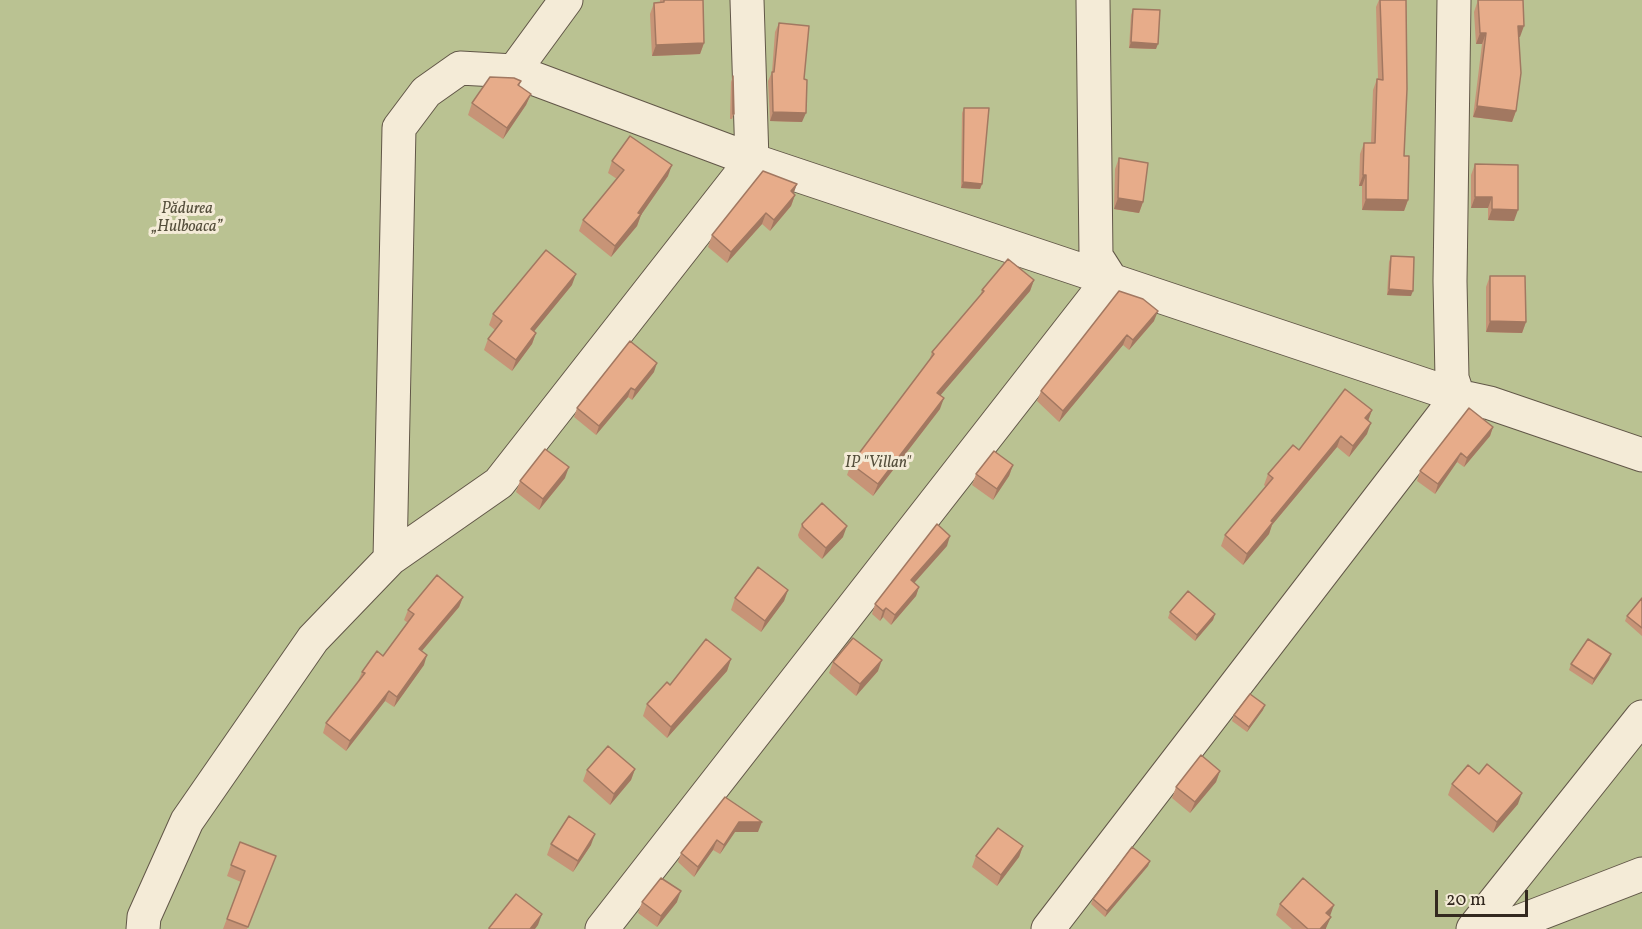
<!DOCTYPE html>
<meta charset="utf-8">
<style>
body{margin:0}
#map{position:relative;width:1642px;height:929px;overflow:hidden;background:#eee0c1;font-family:Vollkorn,serif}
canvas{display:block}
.scale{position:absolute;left:1435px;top:890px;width:93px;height:27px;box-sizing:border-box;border:3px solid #33291f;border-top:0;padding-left:8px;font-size:18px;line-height:21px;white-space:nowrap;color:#33291f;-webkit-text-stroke:4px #f4ebd7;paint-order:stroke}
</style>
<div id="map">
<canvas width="1642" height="929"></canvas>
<div class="scale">20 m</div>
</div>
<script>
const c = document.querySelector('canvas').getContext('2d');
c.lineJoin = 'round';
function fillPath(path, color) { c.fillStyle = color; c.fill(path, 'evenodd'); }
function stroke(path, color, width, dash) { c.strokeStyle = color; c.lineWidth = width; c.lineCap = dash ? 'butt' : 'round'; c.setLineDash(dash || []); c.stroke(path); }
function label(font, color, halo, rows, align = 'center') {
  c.font = font + ' Vollkorn,serif'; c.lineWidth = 6; c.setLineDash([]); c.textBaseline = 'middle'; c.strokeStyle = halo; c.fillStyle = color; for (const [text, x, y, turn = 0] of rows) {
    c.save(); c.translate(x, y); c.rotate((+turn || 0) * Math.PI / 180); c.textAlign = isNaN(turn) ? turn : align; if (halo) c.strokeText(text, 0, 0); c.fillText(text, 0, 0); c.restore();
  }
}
fillPath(new Path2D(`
 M0 0H1642V929H0Z`), '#bac292');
const minor = new Path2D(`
 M514 71 752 160 1458 396 1490 403 1642 455
 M390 559 399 128 426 92 460 68 514 71 566 0
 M143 929 144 917 187 821 313 639 390 559 499 483 752 160 747 0
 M602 929 1110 278 1096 256 1093 0
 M1048 929 1458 396 1452 378 1450 281 1454 0
 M1473 929 1642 717
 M1500 929 1642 874`);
stroke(minor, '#625748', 35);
stroke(minor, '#f4ebd7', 33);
fillPath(new Path2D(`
 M660 0H703L704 43 700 54 652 56 650 14 654 3 660 2Z
 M1379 0H1406L1404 156 1408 200 1404 211 1362 210V186H1359L1360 154 1364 143H1371L1373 90 1377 79H1378L1376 7Z
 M1478 0 1520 37H1519L1516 111 1512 122 1473 117 1482 44H1476L1474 12Z
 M1133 9 1156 49 1129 48 1131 15Z
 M779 23 804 79 802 122 770 121 768 81 772 72 775 32Z
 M733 76 734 114 732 119H730L731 82Z
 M521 81 519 86 531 94 526 105 503 139 468 115 472 103Z
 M964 108 982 184 980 189 961 188 962 113Z
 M1119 158 1143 202 1139 213 1114 209 1115 169Z
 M612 161 668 176 641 215 637 226 611 257 579 231 583 220 617 179 608 173Z
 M1475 164 1514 221 1488 220V208H1471V175Z
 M797 184 793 193 795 195 791 206 770 231 762 224 727 263 708 247 712 235Z
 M1391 256 1411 296 1387 295 1389 262Z
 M1490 276 1526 322 1522 333 1486 332V287Z
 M1034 280 1030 291 940 395V409L873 496 847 475 851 464 929 361 932 352 980 296 982 290Z
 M572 285 534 331 536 333 532 344 512 371 484 350 488 339 495 330 489 325 493 314Z
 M1119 291 1154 321 1129 350 1123 345 1059 422 1037 401 1041 391Z
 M654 372 632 400 628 397 596 435 574 417 577 408Z
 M1372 410 1368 421 1367 434 1349 457 1337 447 1272 525 1269 534 1243 565 1221 546 1225 535 1266 487 1264 485 1268 474 1299 450Z
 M1493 427 1490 436 1464 467 1457 462 1435 494 1417 481 1420 471Z
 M1013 465 1009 476 993 500 972 485 976 474Z
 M565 478 539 510 516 492 520 481Z
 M802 524 843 537 822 559 799 538 798 535Z
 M947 546 914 582 919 587 916 596 891 625 883 617 880 621 872 614 875 604Z
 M788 590 784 601 761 632 731 610 735 598Z
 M463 597 459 607 422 651 424 665 394 707 385 701 346 751 323 733 326 723 358 681 362 672 383 656 408 623 404 620 408 610Z
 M1642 598V636L1625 621 1627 616Z
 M1170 612 1215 614 1213 620 1195 641 1168 618Z
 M1611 654 1609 660 1592 685 1569 670 1571 664Z
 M731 659 727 671 667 738 643 716 647 704Z
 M833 662 878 671 856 696 829 673Z
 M1263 710 1247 732 1232 721 1234 715Z
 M635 769 631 780 610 805 583 781 587 770Z
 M1220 771 1216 782 1190 813 1172 798 1176 787Z
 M1452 784 1518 804 1493 833 1448 795Z
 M725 797 758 832H735L720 854 713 850 694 877 678 862 681 853Z
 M551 844 591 845 573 872 547 855Z
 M1023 846 1019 857 997 886 972 867 976 856Z
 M276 856 247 929H223L241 882 227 876 231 865Z
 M1150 861 1148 866 1105 917 1091 904 1093 899Z
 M642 902H677L657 927 638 913Z
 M1280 904 1330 916 1326 928V929H1292L1276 915Z`), '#c79477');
fillPath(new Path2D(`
 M1518 26H1524L1520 37H1514Z
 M1480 33H1486L1482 44H1476Z
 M1131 42 1158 44 1156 49 1129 48Z
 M704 43 700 54 652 56 656 45Z
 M531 94 526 105 503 139 507 128Z
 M1477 106 1516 111 1512 122 1473 117Z
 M773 112 806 113 802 122 770 121Z
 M672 165 668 176 641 215 637 226 611 257 615 246Z
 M1363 175H1366L1362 186H1359Z
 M963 182 982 184 980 189 961 188Z
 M797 184 793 195 791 191Z
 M795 195 791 206 770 231 774 220Z
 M1475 197H1492L1488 208H1471Z
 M1118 198 1143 202 1139 213 1114 209Z
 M1366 199 1408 200 1404 211 1362 210Z
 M1492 209 1518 210 1514 221 1488 220Z
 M766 213 762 224 727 263 731 252Z
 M576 274 572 285 527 340 531 329Z
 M1034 280 1030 291 933 404 937 393Z
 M1389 289 1413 291 1411 296 1387 295Z
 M1158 311 1154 321 1129 350 1133 340Z
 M1490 321 1526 322 1522 333 1486 332Z
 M536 333 532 344 512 371 516 360Z
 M1127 335 1123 345 1059 422 1063 411Z
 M657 363 654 372 632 400 635 390Z
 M631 388 628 397 596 435 599 426Z
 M944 398 940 409 873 496 878 484Z
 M1372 410 1368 421 1365 418Z
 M1371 423 1367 434 1349 457 1353 446Z
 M1493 427 1490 436 1464 467 1467 458Z
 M1341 436 1337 447 1272 525 1269 534 1243 565 1247 554 1271 521Z
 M1461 453 1457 462 1435 494 1438 484Z
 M1013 465 1009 476 993 500 997 489Z
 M569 467 565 478 539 510 543 499Z
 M847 526 843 537 822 559 826 548Z
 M950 536 947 546 908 590 911 580Z
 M919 587 916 596 891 625 895 615Z
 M788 590 784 601 761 632 765 621Z
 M463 597 459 607 415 659 419 649Z
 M886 608 883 617 880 621 883 611Z
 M1215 614 1213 620 1195 641 1197 635Z
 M1611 654 1609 660 1592 685 1594 679Z
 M427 655 424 665 394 707 397 697Z
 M731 659 727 671 667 738 671 727Z
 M882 660 878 671 856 696 860 684Z
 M389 691 385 701 346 751 350 741Z
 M1265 705 1263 710 1247 732 1249 727Z
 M635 769 631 780 610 805 614 794Z
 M1220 771 1216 782 1190 813 1195 802Z
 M1522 793 1518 804 1493 833 1497 822Z
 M739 822H762L758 832H735L720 854 724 845Z
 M595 834 591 845 573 872 578 861Z
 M717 840 713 850 694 877 698 867Z
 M1023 846 1019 857 997 886 1001 875Z
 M1150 861 1148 866 1105 917 1107 911Z
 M681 891 677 902 657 927 661 916Z
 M1334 905 1330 916 1322 924 1326 913Z
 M542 914 538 925 535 929H530Z
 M1331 917 1326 928V929H1320Z`), '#a27861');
const building = new Path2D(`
 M664 0H703L704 43 656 45 654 3 664 2Z
 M1380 0H1406L1407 89 1404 156H1409L1408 200 1366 199V175H1363L1364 143H1375L1377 79 1383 80Z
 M1478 0H1523L1524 26H1518L1521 73 1516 111 1477 106 1486 33H1480Z
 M1133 9 1160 10 1158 44 1131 42Z
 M779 23 809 26 804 79 807 80 806 113 773 112 772 72H774Z
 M733 76 734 114H733Z
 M490 77 514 78 521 81 518 85 531 94 507 128 472 103Z
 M964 108H989L982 184 963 182Z
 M630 136 672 165 638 213 641 214 615 246 583 220 624 170 612 161Z
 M1119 158 1148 163 1143 202 1118 198Z
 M1475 164 1518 165V210L1492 209V197H1475Z
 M763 171 797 184 791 191 795 195 774 220 766 213 731 252 712 235Z
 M546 250 576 274 531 329 536 333 516 360 488 339 502 321 493 314Z
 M1391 256 1414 257 1413 291 1389 289Z
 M1008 259 1034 280 937 393 944 398 878 484 851 464 934 354 932 352 984 291 982 290Z
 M1490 276H1525L1526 322 1490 321Z
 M1119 291 1143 299 1158 311 1133 340 1127 335 1063 411 1041 391Z
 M630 341 657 363 635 390 631 388 599 426 577 408Z
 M1345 389 1372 410 1365 418 1371 423 1353 446 1341 436 1271 521 1273 522 1247 554 1225 535 1273 478 1268 474 1293 445 1299 450Z
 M1469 408 1493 427 1467 458 1461 453 1438 484 1420 471Z
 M545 449 569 467 543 499 520 481Z
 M994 451 1013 465 997 489 976 474Z
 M822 503 847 526 826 548 803 527 802 524Z
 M937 524 950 536 911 580 919 587 895 615 886 608 883 611 875 604Z
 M758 567 788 590 765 621 735 598Z
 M437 575 463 597 419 649 427 655 397 697 389 691 350 741 326 723 365 673 362 672 377 651 383 656 414 614 408 610Z
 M1188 591 1215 614 1197 635 1170 612Z
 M1642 598V628L1627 616Z
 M853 638 882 660 860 684 833 662Z
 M706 639 731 659 671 727 647 704 667 682 670 685Z
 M1588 639 1611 654 1594 679 1571 664Z
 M1250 694 1265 705 1249 727 1234 715Z
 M608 746 635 769 614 794 587 770Z
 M1201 755 1220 771 1195 802 1176 787Z
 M1487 764 1522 793 1497 822 1452 784 1468 765 1479 774Z
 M725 797 762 822H739L724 845 717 840 698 867 681 853Z
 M569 816 595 834 578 861 551 844Z
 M998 828 1023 846 1001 875 976 856Z
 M240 842 276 856 248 927 227 919 245 871 231 865Z
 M1132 847 1150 861 1107 911 1093 899Z
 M661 878 681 891 661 916 642 902Z
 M1303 878 1334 905 1326 913 1331 917 1320 929H1308L1280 904Z
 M516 894 542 914 530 929H489V928Z`);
fillPath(building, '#e7ac8a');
stroke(building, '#a27861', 1.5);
label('italic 16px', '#554f3c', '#f4ebd7', [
 ["Pădurea",187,210],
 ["„Hulboaca”",187,228],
 ["IP \"Villan\"",878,464]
]);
</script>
